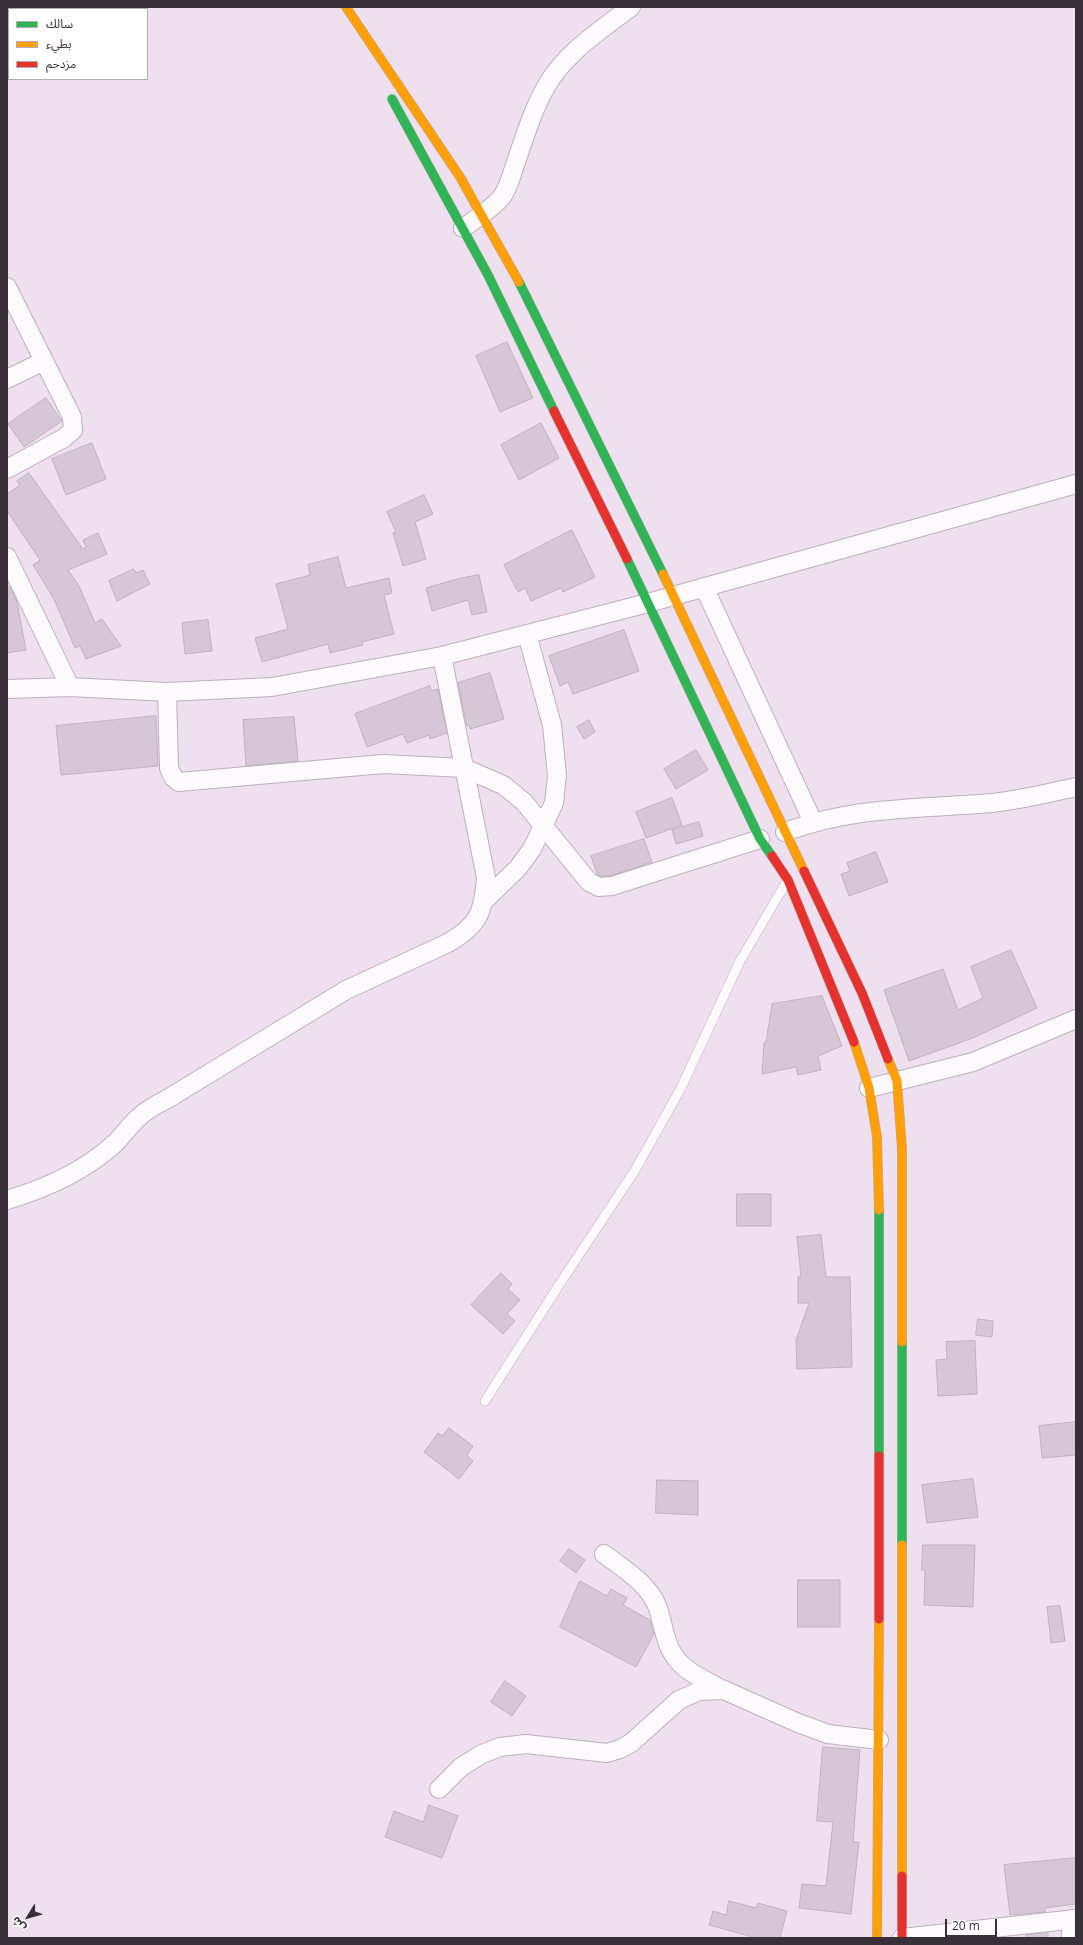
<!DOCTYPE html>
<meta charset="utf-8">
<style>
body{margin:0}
#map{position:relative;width:1083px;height:1945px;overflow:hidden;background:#eee0ee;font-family:"Open Sans","Noto Sans Arabic",sans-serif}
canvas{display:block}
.frame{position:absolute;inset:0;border:8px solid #392f39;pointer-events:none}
.legend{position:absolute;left:8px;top:8px;width:140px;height:72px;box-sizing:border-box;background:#fff;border:1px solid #b0acb0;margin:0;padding:5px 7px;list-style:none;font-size:12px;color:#392f39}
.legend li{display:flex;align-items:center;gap:8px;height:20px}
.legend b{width:20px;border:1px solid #b0acb0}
.north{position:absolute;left:8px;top:1897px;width:40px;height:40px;-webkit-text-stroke:3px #fff;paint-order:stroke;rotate:233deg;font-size:11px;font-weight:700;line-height:16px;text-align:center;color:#392f39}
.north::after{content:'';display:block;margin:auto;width:14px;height:18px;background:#392f39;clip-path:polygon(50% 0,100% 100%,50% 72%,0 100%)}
.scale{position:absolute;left:945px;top:1919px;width:52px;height:18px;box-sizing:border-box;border:2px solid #392f39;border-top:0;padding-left:5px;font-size:12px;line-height:14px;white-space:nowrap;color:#392f39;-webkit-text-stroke:3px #fff;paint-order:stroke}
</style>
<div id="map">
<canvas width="1083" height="1945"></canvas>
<div class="frame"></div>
<ul class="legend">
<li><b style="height:5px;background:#30b455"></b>سالك</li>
<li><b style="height:5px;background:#ff9f0a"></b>بطيء</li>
<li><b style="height:5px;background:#e5322d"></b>مزدحم</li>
</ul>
<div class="north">ش</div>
<div class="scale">20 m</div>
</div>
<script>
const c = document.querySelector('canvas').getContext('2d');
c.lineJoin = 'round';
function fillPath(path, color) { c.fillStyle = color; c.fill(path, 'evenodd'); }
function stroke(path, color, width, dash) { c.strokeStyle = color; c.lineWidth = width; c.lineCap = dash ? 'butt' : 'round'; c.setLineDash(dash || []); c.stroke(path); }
const building = new Path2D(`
 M507 342 533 398 500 412 476 356Z
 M46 398 62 421 24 447 8 424Z
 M541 423 559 458 519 480 501 445Z
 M92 443 106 479 66 495 52 459Z
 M29 473 83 549 86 547 83 540 98 533 107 554 68 570 79 586 95 623 102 619 121 646 86 659 80 646 75 648 54 599 33 565 40 560 7 511V494L20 485 17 481Z
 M424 495 433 514 415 522 426 559 403 566 393 533 396 532 387 512Z
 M572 530 595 577 563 592 561 588 531 601 525 588 518 592 504 565Z
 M338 557 346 588 389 578 392 593 384 595 394 634 362 642 363 645 330 653 328 644 262 662 255 638 288 629 276 584 310 575 308 565Z
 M134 569 136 573 143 570 150 584 117 601 109 581Z
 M479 575 487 612 472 615 468 600 432 611 426 588 457 579Z
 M7 587H10L17 602 26 650 7 653Z
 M208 620 212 651 185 654 182 623Z
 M624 630 639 671 573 694 568 682 560 686 549 656Z
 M490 673 504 719 470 729 469 725 467 726 458 683Z
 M430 686 431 691 438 689 447 733 430 739 429 735 407 743 403 734 367 747 355 714Z
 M156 716 158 766 61 775 56 726Z
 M294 717 298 761 246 766 243 720Z
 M589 720 595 732 584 739 577 727Z
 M696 750 708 770 676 789 664 769Z
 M672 798 682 825 646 838 636 812Z
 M699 822 703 836 676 844 672 830Z
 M644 839 652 862 610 876H601L597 874 591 856Z
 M876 852 888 882 849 896 841 874 850 871 847 863Z
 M1011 950 1037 1008 973 1038 909 1061 884 990 943 969 958 1010 983 998 971 967Z
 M822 996 842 1046 818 1056 821 1070 798 1075 796 1067 762 1074 764 1043 766 1042 772 1004Z
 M737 1194H771V1226H737Z
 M821 1235 826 1277H850L852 1367 797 1369 796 1340 809 1303H798V1277H801L797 1237Z
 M501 1273 512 1284 508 1289 520 1300 507 1314 515 1321 503 1334 471 1305Z
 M978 1319 993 1321 992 1337 976 1335Z
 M975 1341 977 1394 938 1396 936 1360 947 1359 946 1342Z
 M1076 1422V1455L1042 1458 1039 1426Z
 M449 1428 473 1446 467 1455 473 1461 459 1479 424 1452 438 1433 442 1436Z
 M973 1479 978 1517 927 1523 922 1485Z
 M657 1480 698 1481V1515L656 1513Z
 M923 1545H975L973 1607 924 1605 925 1570H922Z
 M569 1549 585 1560 576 1573 560 1561Z
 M798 1580H840V1627H798Z
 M580 1581 607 1596 611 1589 627 1598 623 1605 650 1620 654 1634 636 1667 560 1627Z
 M1060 1606 1065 1641 1051 1643 1047 1607Z
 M505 1681 526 1696 512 1716 491 1702Z
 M823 1747 860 1750 853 1842H859L851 1914 799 1908 802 1884 826 1886 833 1822 817 1821Z
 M429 1805 458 1816 442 1858 385 1837 394 1811 423 1822Z
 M1076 1858V1904L1045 1908V1912L1010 1915 1004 1865Z
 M729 1901 756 1908 758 1903 787 1911 780 1938H749V1936L709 1925 713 1911 726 1915Z
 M1048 1933V1938H1026V1935Z`);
fillPath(building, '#d6c7d6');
stroke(building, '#beb3be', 1);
const lane = new Path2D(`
 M485 1401 561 1282 634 1172 681 1088 740 961 787 881`);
const street = new Path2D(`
 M463 228C476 219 490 210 501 198 509 188 512 173 516 162 525 136 533 109 547 85 566 52 601 30 631 7
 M7 287 72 417 73 430 64 438 7 469
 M7 379 44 361
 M7 557 70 687
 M704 587 813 822
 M7 689 70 687 167 692 272 687 442 656 648 603 1076 484
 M167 692 169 768 173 777 179 782 383 764 464 768 503 785 524 802 589 882 599 887 612 886 760 839
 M785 832C855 806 920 809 992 803 1021 800 1049 793 1076 787
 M484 901 518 868 532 849 554 803 557 776 552 725 527 634
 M869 1088 973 1062 1076 1019
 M7 1200C44 1189 84 1171 113 1145 122 1137 129 1126 138 1118 147 1109 158 1104 169 1098L346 990 448 943C479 925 483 913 486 878L442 656
 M604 1554C624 1569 649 1584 658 1608 664 1627 665 1647 679 1662 688 1673 711 1683 723 1690
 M439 1789 461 1767 482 1754 500 1747 526 1744 607 1753 620 1749 631 1743 679 1700 699 1691 724 1690 798 1723 828 1734 879 1740
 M902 1938 1076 1919
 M1071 1938V1919`);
const fast = new Path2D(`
 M392 99 488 275 554 411
 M519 282 663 574
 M627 559 760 839 772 856
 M879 1210V1456
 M902 1342V1545`);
const slow = new Path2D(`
 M346 7 460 177 519 282
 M663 574 804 871
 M854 1042 869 1088 877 1137 879 1210
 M888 1059 897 1081 902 1149V1342
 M902 1545V1876
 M877 1938 879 1619`);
const jam = new Path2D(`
 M554 411 627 559
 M772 856 788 880 854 1042
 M804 871 862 993 888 1059
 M879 1456V1619
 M902 1876V1938`);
stroke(lane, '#bcb1bc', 10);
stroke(street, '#bcb1bc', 20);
stroke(fast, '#bcb1bc', 10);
stroke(slow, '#bcb1bc', 10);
stroke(jam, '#bcb1bc', 10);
stroke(lane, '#fcfafc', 9);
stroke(street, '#fcfafc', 18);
stroke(fast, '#30b455', 9);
stroke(slow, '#ff9f0a', 9);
stroke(jam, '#e5322d', 9);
</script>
